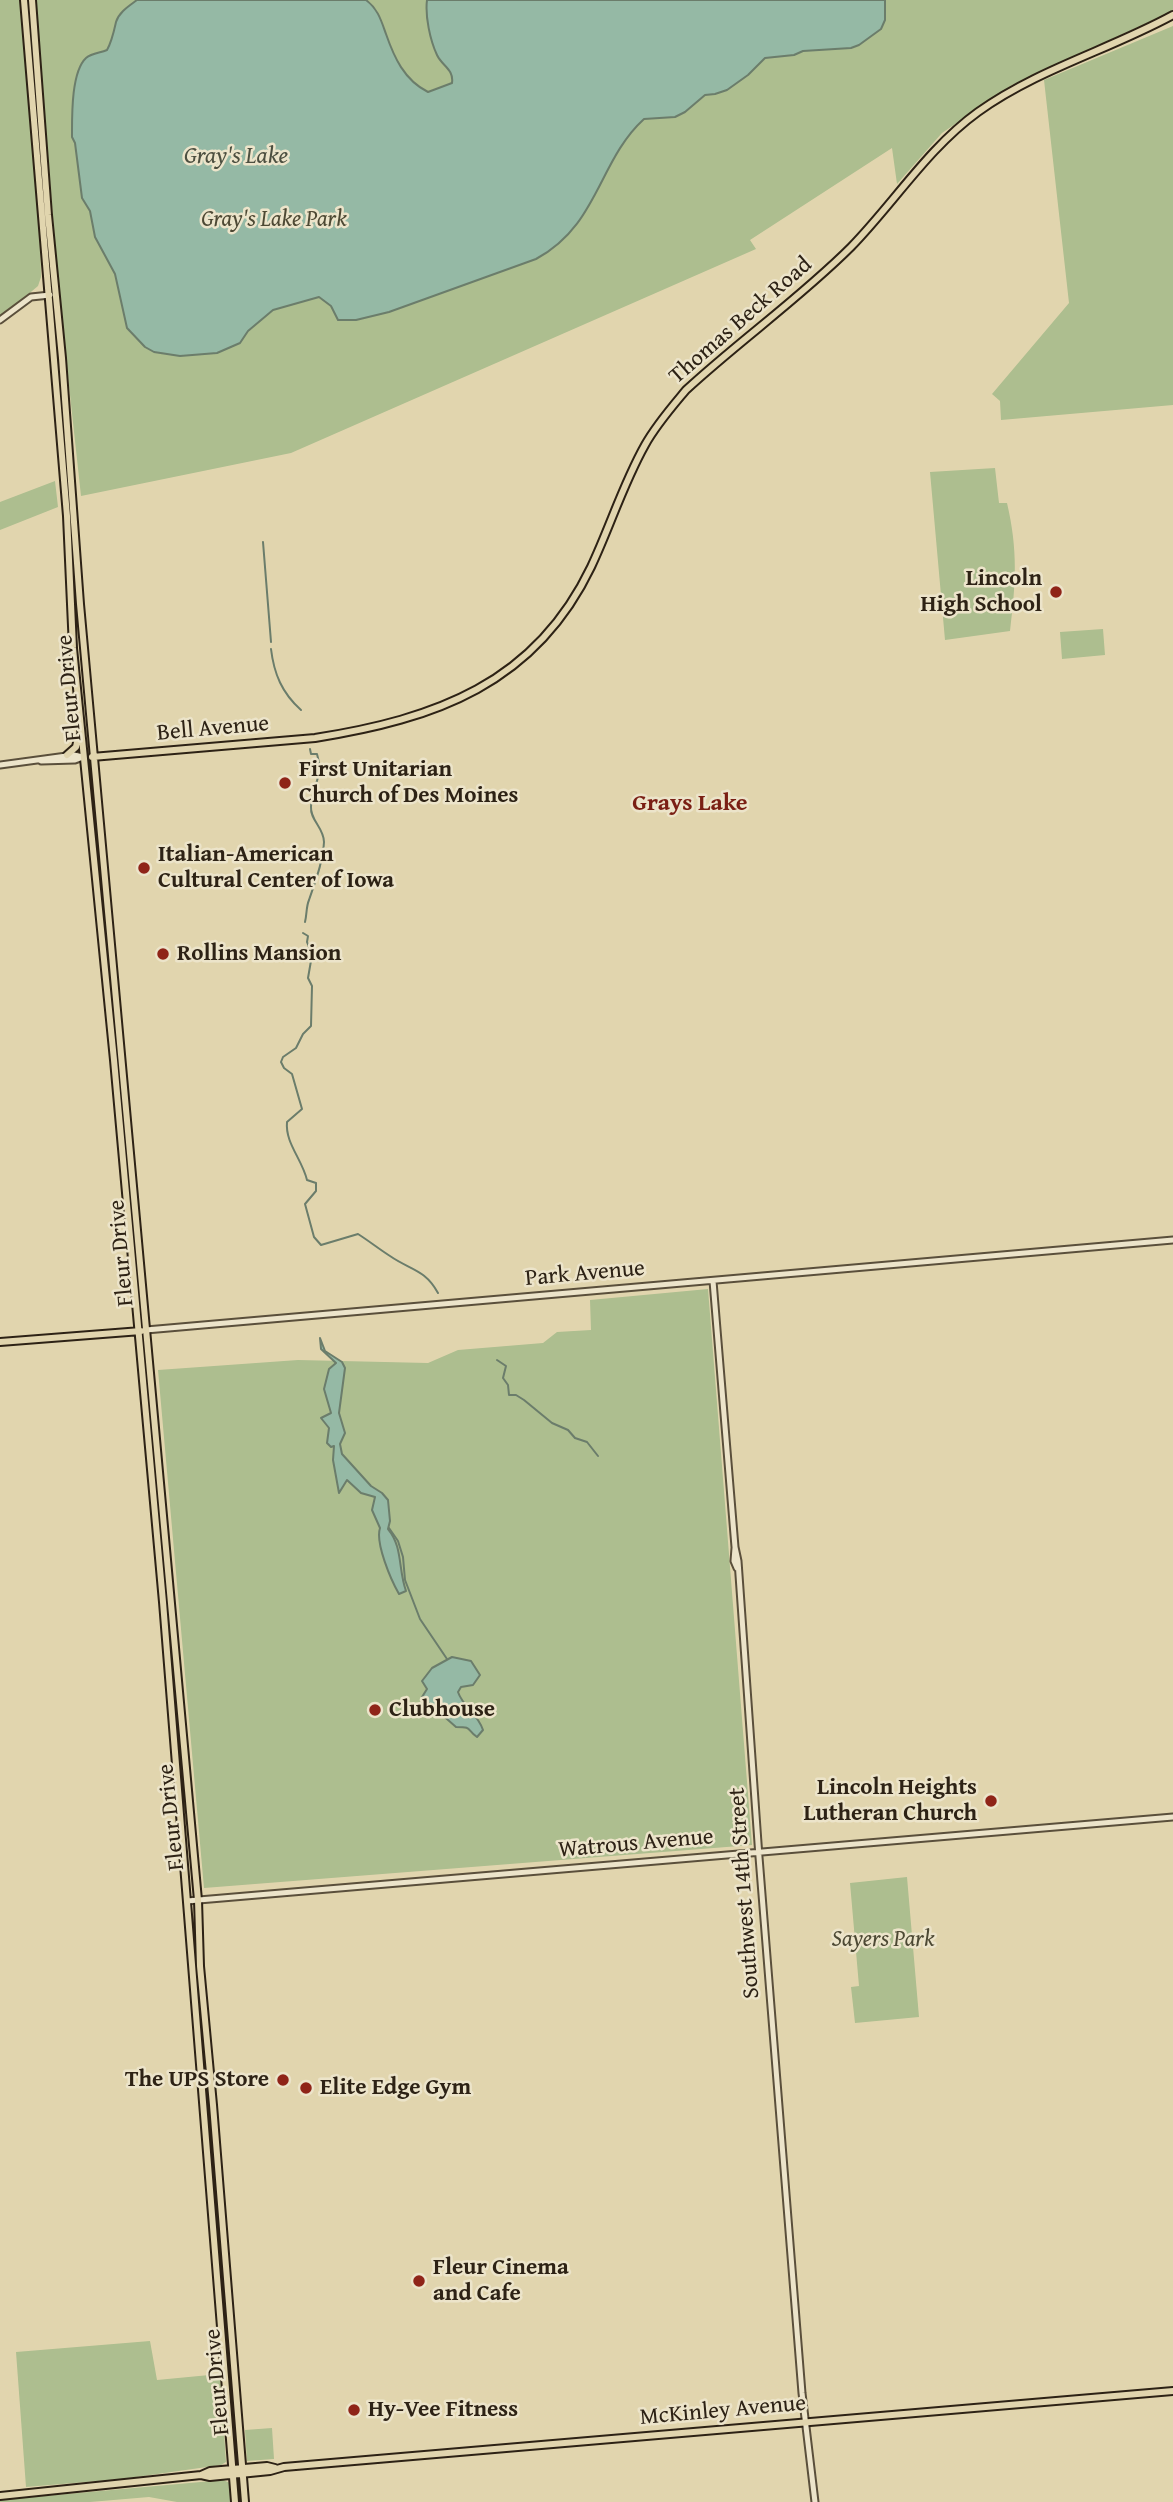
<!DOCTYPE html>
<style>
body{margin:0}
canvas{display:block;background:#e1d5ae}
</style>
<canvas width="1173" height="2502"></canvas>
<script>
const c = document.querySelector('canvas').getContext('2d');
c.lineJoin = 'round';
function fillPath(path, color) { c.fillStyle = color; c.fill(path, 'evenodd'); }
function stroke(path, color, width, dash) { c.strokeStyle = color; c.lineWidth = width; c.lineCap = dash ? 'butt' : 'round'; c.setLineDash(dash || []); c.stroke(path); }
function label(font, color, halo, rows, align = 'center') {
  c.font = font + ' "Gentium Book Plus",serif'; c.lineWidth = 5; c.setLineDash([]); c.textBaseline = 'middle'; c.strokeStyle = halo; c.fillStyle = color; for (const [text, x, y, turn = 0] of rows) {
    c.save(); c.translate(x, y); c.rotate((+turn || 0) * Math.PI / 180); c.textAlign = isNaN(turn) ? turn : align; if (halo) c.strokeText(text, 0, 0); c.fillText(text, 0, 0); c.restore();
  }
}
fillPath(new Path2D(`
 M0 0H21L40 234 41 277 38 286 0 318Z
 M35 0H1173V11L1012 85 942 133 897 184 892 148 750 240 756 249 291 453 81 496 60 303Z
 M1173 26V405L1001 420 1000 401 992 394 1069 303 1044 80Z
 M995 468 999 503H1007C1018 550 1016 583 1010 631L945 640 930 472Z
 M55 481 58 507 0 530V502Z
 M1103 629 1105 655 1062 659 1060 632Z
 M708 1289 752 1845 204 1888 158 1370 298 1360 428 1363 458 1350 543 1343 557 1332 591 1330 590 1300Z
 M907 1877 919 2017 855 2023 851 1987 859 1986 850 1883Z
 M150 2341 157 2380 220 2374 226 2462 221 2465 122 2479 26 2487 16 2352Z
 M272 2428 274 2459 247 2461 245 2430Z
 M223 2480 230 2483 232 2502H177L149 2497 90 2502H0V2500Z`), '#adbe8f');
const water = new Path2D(`
 M137 0H366C378 9 381 20 386 34 394 57 404 80 428 92L452 83C454 69 442 66 437 55 430 40 425 16 427 0H885V20L881 29 859 45 851 48 803 51 794 55 765 58 748 75 727 90 715 94 705 95 685 112 675 117 644 119C598 161 599 225 536 259L389 312 356 320H338L331 306 319 297 273 310 248 331 240 343 217 353 180 356 154 352 145 347 127 328 115 274 95 237 90 211 82 198 75 143 72 137C72 117 71 72 86 58 92 53 100 53 107 50 112 41 114 31 116 22 119 12 129 6 137 0Z
 M320 1338 325 1351 342 1362 345 1368 339 1413 345 1433 340 1444 342 1454 371 1486 382 1493 388 1500 390 1521 388 1529C403 1547 398 1569 406 1591L399 1594C391 1580 375 1543 380 1528L372 1510 375 1497 361 1493 347 1480 339 1493 333 1460 334 1446 331 1447 327 1443 329 1428 321 1418 331 1413 324 1389 329 1369 336 1363 321 1349Z
 M452 1657 471 1661 480 1675 473 1685 461 1687 458 1692C463 1707 478 1714 483 1730L477 1737C466 1729 473 1727 456 1727L422 1697 427 1689 422 1681 432 1668Z`);
fillPath(water, '#95b9a5');
stroke(water, '#6b7d6b', 2);
stroke(new Path2D(`
 M263 542 271 642
 M271 649C274 674 282 693 301 710
 M305 922C307 914 306 907 309 900 315 882 323 862 324 842 324 828 310 820 311 807 311 788 324 778 317 754H311L310 749
 M303 933 308 936 307 942 312 955 308 978 312 986 311 1026 303 1034 296 1048 283 1057 281 1062 284 1068 292 1074 302 1109 287 1122C285 1143 302 1159 307 1180L316 1183V1191L305 1204 314 1237 321 1245 358 1234C369 1241 379 1249 390 1256 410 1270 425 1269 438 1293
 M497 1360 506 1366 503 1378 508 1385 509 1395H516L524 1400 552 1423 568 1430 575 1438 587 1442 598 1456
 M389 1528 398 1541 403 1557 405 1580 420 1619 447 1659`), '#6b7d6b', 2);
const minor = new Path2D(`
 M0 320 31 297 50 295
 M41 761 75 760 83 757
 M0 765 74 755 83 757
 M713 1281 735 1547 738 1561 759 1857 802 2393 815 2502
 M146 1330 1173 1240
 M735 1548 734 1561 737 1568
 M187 1901 1173 1817`);
const major = new Path2D(`
 M24 0 67 516 73 648 114 1060 163 1602 235 2502
 M32 0 48 215 62 358 80 604 198 1900 200 1966 213 2105 245 2502
 M67 755 76 747 78 738
 M92 757 315 738C435 719 535 684 591 567 610 527 623 484 645 445 656 425 671 408 686 390 739 341 800 298 851 247 894 203 928 148 978 112 1038 69 1109 50 1173 15
 M0 1342 141 1331
 M201 2475 210 2477 270 2471 284 2467 1173 2391
 M0 2496 201 2475 210 2471 267 2466 275 2468`);
stroke(minor, '#5a4f3b', 9);
stroke(major, '#2d2215', 10);
stroke(minor, '#ece4ca', 5);
stroke(major, '#e1d5ae', 6);
for (const [x, y, r, color] of [
 [1056,592,7,"#8f2418"],
 [285,783,7,"#8f2418"],
 [144,868,7,"#8f2418"],
 [163,954,7,"#8f2418"],
 [375,1710,7,"#8f2418"],
 [991,1801,7,"#8f2418"],
 [283,2080,7,"#8f2418"],
 [306,2088,7,"#8f2418"],
 [419,2281,7,"#8f2418"],
 [354,2410,7,"#8f2418"]
]) { const dot = new Path2D(); dot.arc(x, y, r, 0, 2 * Math.PI); c.fillStyle = color; c.fill(dot); stroke(dot, '#ece4ca', 2.5); }
label('italic 23px', '#4d4934', '#ece4ca', [
 ["Gray's Lake Park",274,220],
 ["Sayers Park",883,1940]
]);
label('23px', '#2d2215', '#ece4ca', [
 ["Thomas Beck Road",741,321,-41],
 ["Fleur Drive",70,688,-95],
 ["Bell Avenue",213,729,-5],
 ["Fleur Drive",122,1253,-95],
 ["Park Avenue",585,1274,-5],
 ["Fleur Drive",172,1817,-96],
 ["Watrous Avenue",636,1844,-5],
 ["Southwest 14th Street",745,1893,-94],
 ["Fleur Drive",218,2382,-95],
 ["McKinley Avenue",723,2411,-5]
]);
label('bold 23px', '#2d2215', '#ece4ca', [
 ["Lincoln",1042,579,"right"],
 ["High School",1042,605,"right"],
 ["First Unitarian",299,770],
 ["Church of Des Moines",299,796],
 ["Italian-American",158,855],
 ["Cultural Center of Iowa",158,881],
 ["Rollins Mansion",177,954],
 ["Clubhouse",389,1710],
 ["Lincoln Heights",977,1788,"right"],
 ["Lutheran Church",977,1814,"right"],
 ["The UPS Store",269,2080,"right"],
 ["Elite Edge Gym",320,2088],
 ["Fleur Cinema",433,2268],
 ["and Cafe",433,2294],
 ["Hy-Vee Fitness",368,2410]
], 'left');
label('italic 24px', '#4c4f40', '#ece4ca', [
 ["Gray's Lake",236,157]
]);
label('bold 24px', '#7a1f14', '#ece4ca', [
 ["Grays Lake",690,804]
]);
</script>
